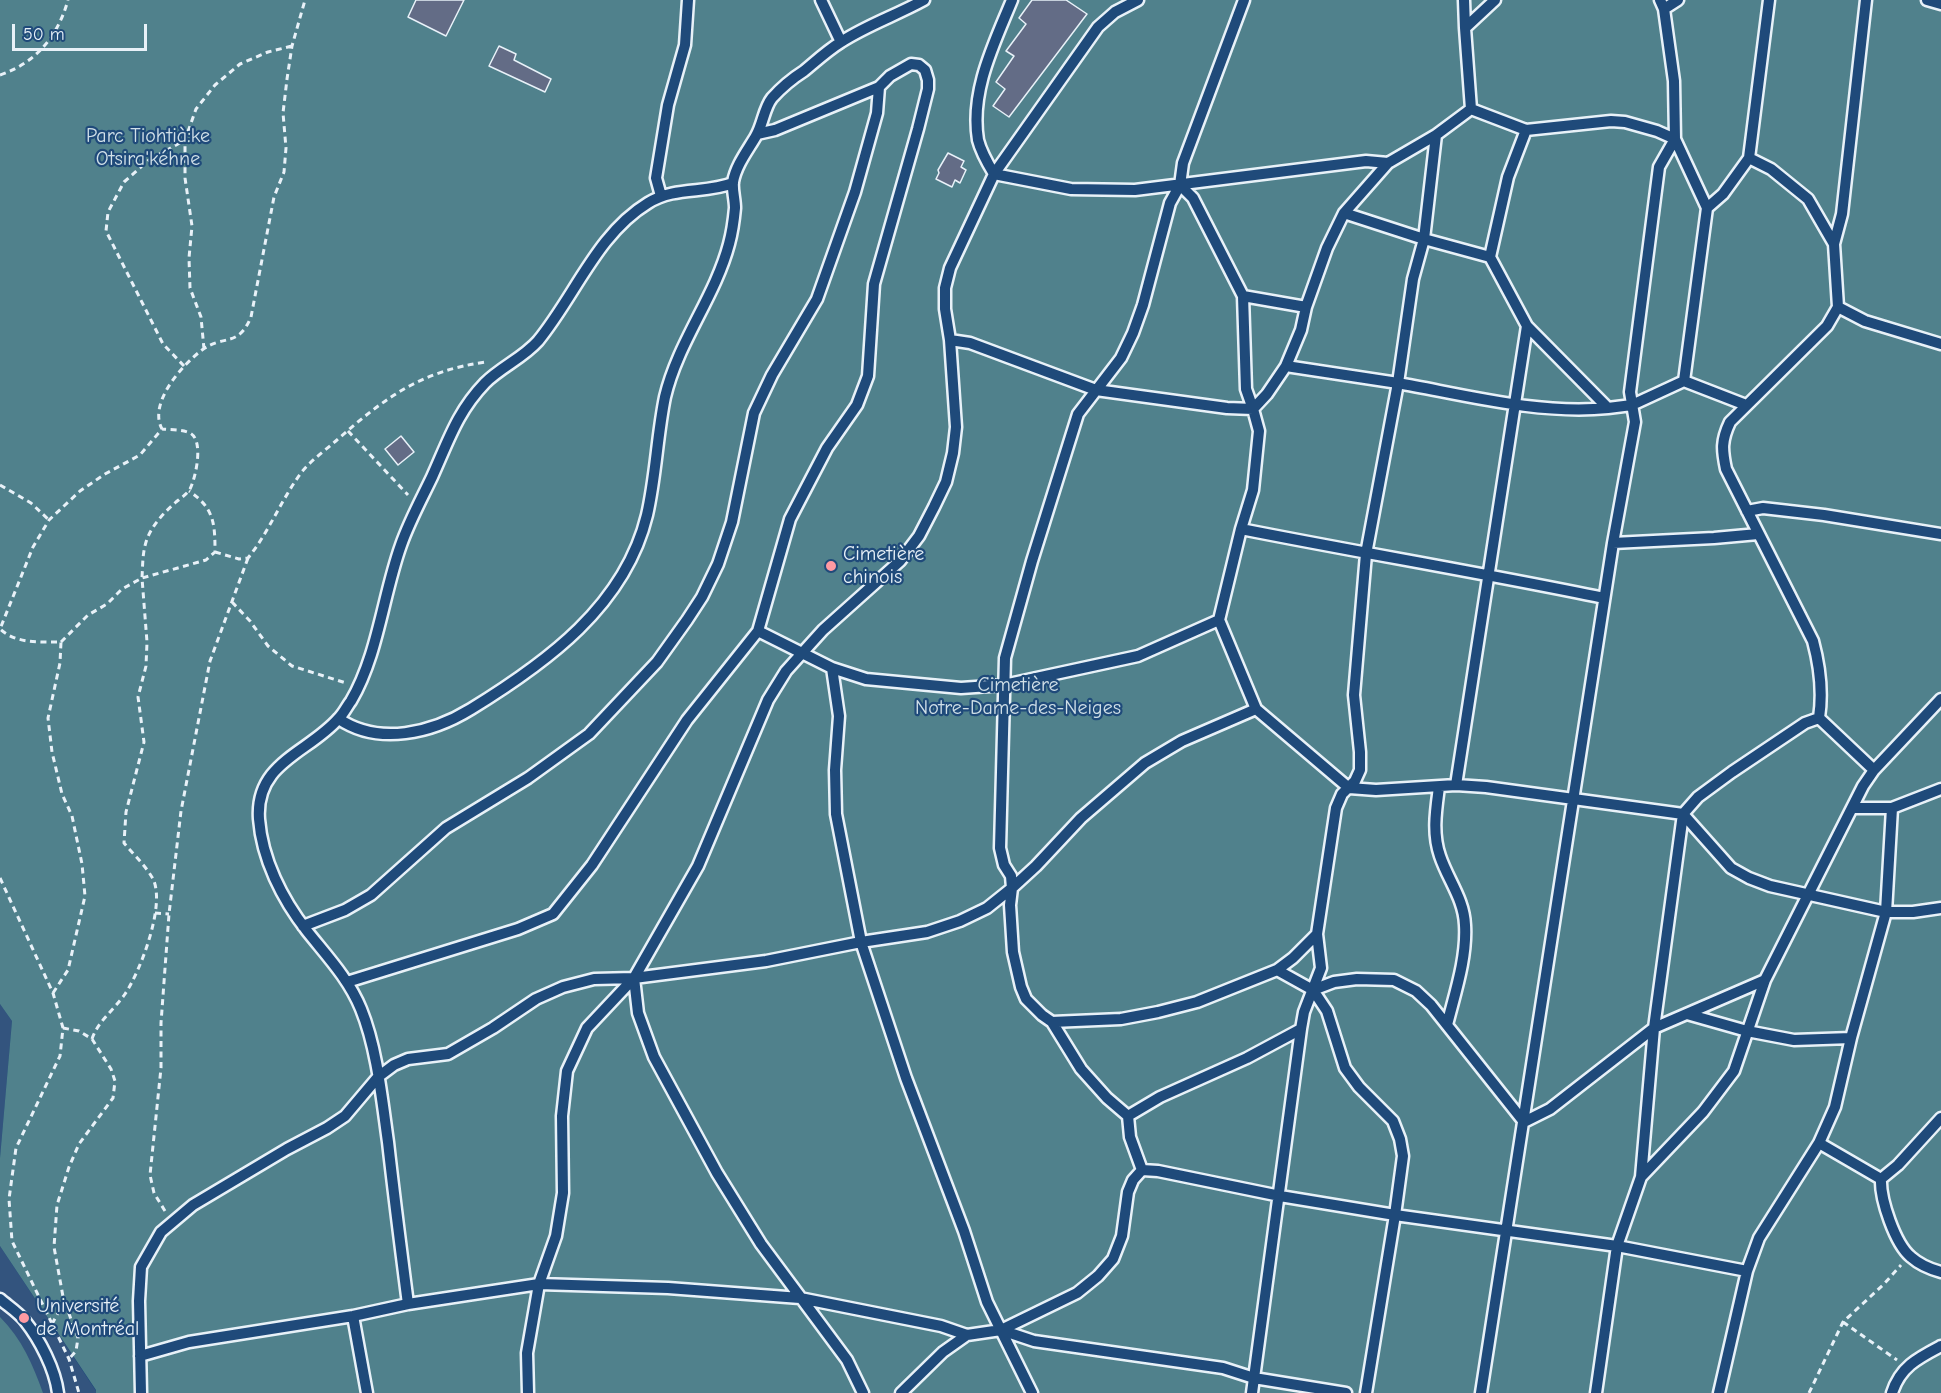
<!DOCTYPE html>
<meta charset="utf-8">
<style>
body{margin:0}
#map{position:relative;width:1941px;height:1393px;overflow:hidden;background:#1f4a7a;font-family:"Comic Neue",sans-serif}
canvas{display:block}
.scale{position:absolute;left:12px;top:24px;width:135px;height:27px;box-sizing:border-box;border:3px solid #e8f1f8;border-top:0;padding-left:8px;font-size:18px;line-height:21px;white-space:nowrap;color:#e8f1f8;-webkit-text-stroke:4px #1f4a7a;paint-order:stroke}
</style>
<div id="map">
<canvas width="1941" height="1393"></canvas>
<div class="scale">50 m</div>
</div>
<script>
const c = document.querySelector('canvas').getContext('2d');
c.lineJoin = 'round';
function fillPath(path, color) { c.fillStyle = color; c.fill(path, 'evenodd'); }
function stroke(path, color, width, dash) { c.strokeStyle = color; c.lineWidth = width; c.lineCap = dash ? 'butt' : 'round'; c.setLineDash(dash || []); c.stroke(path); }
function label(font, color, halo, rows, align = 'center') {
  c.font = font + ' "Comic Neue",sans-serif'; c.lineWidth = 4.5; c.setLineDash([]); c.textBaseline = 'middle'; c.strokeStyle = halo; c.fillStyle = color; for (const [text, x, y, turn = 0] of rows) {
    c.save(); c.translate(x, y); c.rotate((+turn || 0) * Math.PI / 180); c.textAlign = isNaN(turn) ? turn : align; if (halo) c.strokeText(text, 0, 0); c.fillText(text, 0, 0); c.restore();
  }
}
fillPath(new Path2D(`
 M0 1004 12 1021 0 1158Z
 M0 1246 96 1391V1393H0Z`), '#33547e');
fillPath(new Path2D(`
 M0 0H1941V1393H96V1390L0 1246V1158L12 1021 0 1004Z
 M0 1317C22 1339 33 1365 43 1393H0Z`), '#50818c');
const building = new Path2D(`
 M416 0H464L446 36 408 17Z
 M1032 0H1066L1087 14 1009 117 993 106 1005 89 996 82 1014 56 1006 51 1026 24 1019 18Z
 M499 46 516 54 514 60 551 79 545 92 489 66Z
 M948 153 964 161 961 167 966 170 960 183 955 180 952 187 936 179 939 173 938 170Z
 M401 436 414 452 398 465 385 449Z`);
fillPath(building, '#636c86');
stroke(building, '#e8f1f8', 1.5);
const lane = new Path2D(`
 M821 0 841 42
 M1012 0C994 44 970 91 978 140 981 152 988 164 994 174L1098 27 1115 12 1138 0
 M1464 0 1465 28
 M1495 0 1465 28 1471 109 1526 130
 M1660 0 1664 9 1674 81 1675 139 1707 208 1684 381 1746 405
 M1769 0 1749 158 1771 169 1808 199 1834 244
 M1927 0 1941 4
 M1664 9 1678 0
 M1180 185 1183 163 1244 0
 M661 196 656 178 668 105 685 45 688 0
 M1707 208 1723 194 1749 158
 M1344 213 1424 239 1490 257
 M1243 296 1306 307
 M1838 307 1865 321 1941 344
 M1527 326 1456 785 1486 787 1683 814 1731 868 1749 878 1770 886 1886 912H1913L1941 908
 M950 340 945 309V288L950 268 994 174 1071 189 1135 190 1366 161 1388 163 1436 135 1471 109
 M1286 366 1398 383 1413 279 1424 239 1436 135
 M1747 511 1763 508 1824 515 1941 534
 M1241 529C1362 553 1483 573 1604 598
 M1613 543 1714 538 1758 534
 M1219 620 1256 709 1349 788 1376 790 1456 785
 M758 631 832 668
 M1819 718C1823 692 1820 667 1813 641L1726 469C1722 450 1721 441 1730 422L1827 326 1838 307 1834 244 1842 214 1866 0
 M339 719C379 746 432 733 471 709 546 663 625 606 647 515 656 476 657 436 665 397 678 342 715 297 729 244 732 233 734 219 735 208 735 199 732 190 733 182 736 165 748 150 756 136 763 124 764 108 772 98 781 88 793 78 804 71 816 61 828 50 841 42 867 25 897 15 924 0
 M1439 787C1436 810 1432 833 1440 856 1448 880 1464 899 1465 925 1467 958 1455 993 1447 1025
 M1853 808H1892L1941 789
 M303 926 345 910 371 895 446 828 528 778 589 734 657 662 687 620 702 597 718 564 732 522 754 413 772 375 817 299 855 192 877 113 879 87 775 130 757 134
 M1277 970 1313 990
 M634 978 698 866 768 700 786 671 823 630 900 561 919 536 934 507 946 482 953 453 956 427 950 340 970 343 1096 390 1227 408 1253 409 1246 389 1243 296 1193 198 1180 185 1170 203 1143 305 1133 333 1121 358 1078 414 1032 561 1005 658 1000 848 1004 865 1011 876 1012 888 1010 905 1013 952 1021 987 1026 999 1042 1015 1052 1022 1081 1069 1107 1098 1128 1116 1130 1137 1142 1170 1158 1171 1280 1196 1395 1215 1617 1246 1747 1271 1719 1393
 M347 982 518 929 553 914 592 865 687 720 758 631 790 519 827 448 857 405 868 376 874 284 918 129 928 89V80L925 70 919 65 911 64 890 76 879 87
 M1687 1014 1747 1031 1794 1040 1851 1038
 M1052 1022 1121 1019 1158 1012 1197 1002 1277 970 1293 958 1317 934 1336 808 1342 794 1355 781 1360 770V752L1354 695 1366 554 1398 383C1465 395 1540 415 1608 408
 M1128 1116 1160 1097 1247 1058 1301 1029
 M1941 1118 1898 1165 1881 1179C1880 1199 1895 1244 1911 1257 1920 1265 1930 1269 1941 1272
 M1819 1143 1881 1179
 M1641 1177 1654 1028 1683 814 1698 797 1732 772 1805 723 1819 718 1874 770
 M1747 1271 1759 1238 1819 1143 1835 1107 1851 1038 1886 912 1892 808
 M0 1299C8 1306 18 1312 25 1321 40 1340 55 1369 58 1393
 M408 1304C401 1250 394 1196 388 1142 382 1100 377 1048 361 1009 349 979 326 955 307 931 282 899 262 859 259 819 255 762 309 753 339 718 344 713 347 706 351 701 378 655 383 595 401 545 409 522 421 500 432 477 448 442 457 412 485 383 501 367 523 358 538 341 575 296 597 234 648 203 675 186 705 194 733 183
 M353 1316 367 1393
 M1001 1330 1034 1341 1223 1368 1254 1378 1346 1393
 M140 1356 189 1342 353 1316 408 1304 539 1284 668 1288 800 1298 941 1326 967 1335
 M141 1393 139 1301 141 1267 161 1232 193 1205 287 1149 327 1128 345 1116 378 1077 394 1065 408 1059 448 1054 493 1028 536 999 563 987 594 979 634 978 766 961 861 942 927 932 960 921 987 908 1012 888 1036 866 1081 818 1145 763 1182 741 1256 709
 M528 1393 527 1353 539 1284 556 1236 563 1193 562 1116 567 1071 587 1028 634 978 638 1013 654 1057 717 1173 761 1244 847 1360 863 1393
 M901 1393 943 1352 967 1335 1001 1330 1077 1293 1098 1276 1113 1259 1122 1236 1128 1192 1133 1180 1142 1170
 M1032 1393 987 1302 964 1231 906 1078 861 942 836 814 835 770 839 716 832 668 866 679 961 688 1004 685 1138 656 1219 620 1241 529 1253 490 1259 431 1253 409 1267 394 1286 366 1301 330 1306 307 1327 248 1344 213 1388 163
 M1252 1393 1301 1029 1304 1012 1321 968 1317 934
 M1366 1393 1395 1215 1403 1156 1400 1139 1393 1121 1359 1087 1345 1068 1327 1011 1313 990 1334 982 1357 979 1394 980 1416 991 1431 1005 1524 1122 1550 1109 1654 1028 1765 980
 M1481 1393 1613 543 1635 422 1630 392 1659 167 1675 139 1657 131 1625 122 1611 121 1526 130 1508 177 1490 257 1527 326 1608 408 1632 405 1684 381
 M1596 1393 1617 1246 1641 1177 1703 1112 1734 1071 1765 980 1863 786 1874 770 1941 699
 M1892 1393C1900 1367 1918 1358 1941 1346`);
stroke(lane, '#e8f1f8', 15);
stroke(new Path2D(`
 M0 75C36 63 58 36 68 0
 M204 349 201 317 190 288 189 258 192 226 185 178V140L196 109 215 85 240 64 268 52 292 46
 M184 366 163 344 106 231 108 212 124 182 149 160 185 140
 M348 431 408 495
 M0 485 31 503 49 520
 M215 552 239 559 248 558C269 532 281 500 301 473 311 460 326 450 338 439 386 397 421 371 486 362
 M232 602 250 621 268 646 292 666 346 683
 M61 642 88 615 107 604 122 589 142 578C143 561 142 545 152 529 158 519 167 510 176 502 181 498 187 494 190 489 196 477 204 440 190 433 181 429 171 430 162 429
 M0 878 53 993 63 1028 60 1056 16 1148 9 1199 12 1241 69 1359 79 1393
 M155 913 169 914
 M53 993 68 970 85 896 82 864 72 816 62 794 52 752 48 718 60 663 61 642C40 642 16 644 0 629L33 547 49 520 80 491 105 474 140 455 162 429C148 403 182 365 202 350 224 334 238 348 251 317L274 197 284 172 286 148 283 113 287 79 292 46 305 0
 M63 1028 79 1031 92 1039C98 1021 114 1010 125 994 140 972 166 905 153 879 146 866 133 854 124 843L126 812 144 742 138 697 146 666 147 642 142 578 206 560 215 552C215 523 214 508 189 491
 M165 1211 154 1193 150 1175 161 1068V1023L169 914 181 811 210 661 248 558
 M65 1303 78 1338 76 1351 69 1359
 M1843 1322 1897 1360
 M52 1324 64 1302 54 1247 57 1205 69 1167 79 1144 113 1098 115 1081 111 1069 92 1039
 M1809 1393 1843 1322 1884 1284 1901 1265`), '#e8f1f8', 3, [6, 4.5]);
stroke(lane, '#1f4a7a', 10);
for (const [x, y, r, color] of [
 [831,566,6,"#ff9aa2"],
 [24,1318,6,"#ff9aa2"]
]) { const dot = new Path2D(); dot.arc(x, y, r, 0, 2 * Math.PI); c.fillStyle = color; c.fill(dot); stroke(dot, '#1f4a7a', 2); }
label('20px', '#d1e0e8', '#1f4a7a', [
 ["Parc Tiohtià:ke",148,136],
 ["Otsira'kéhne",148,159],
 ["Cimetière",1018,685],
 ["Notre-Dame-des-Neiges",1018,708]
]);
label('20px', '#e8f1f8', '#1f4a7a', [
 ["Cimetière",843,554],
 ["chinois",843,577],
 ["Université",36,1306],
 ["de Montréal",36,1329]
], 'left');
</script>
